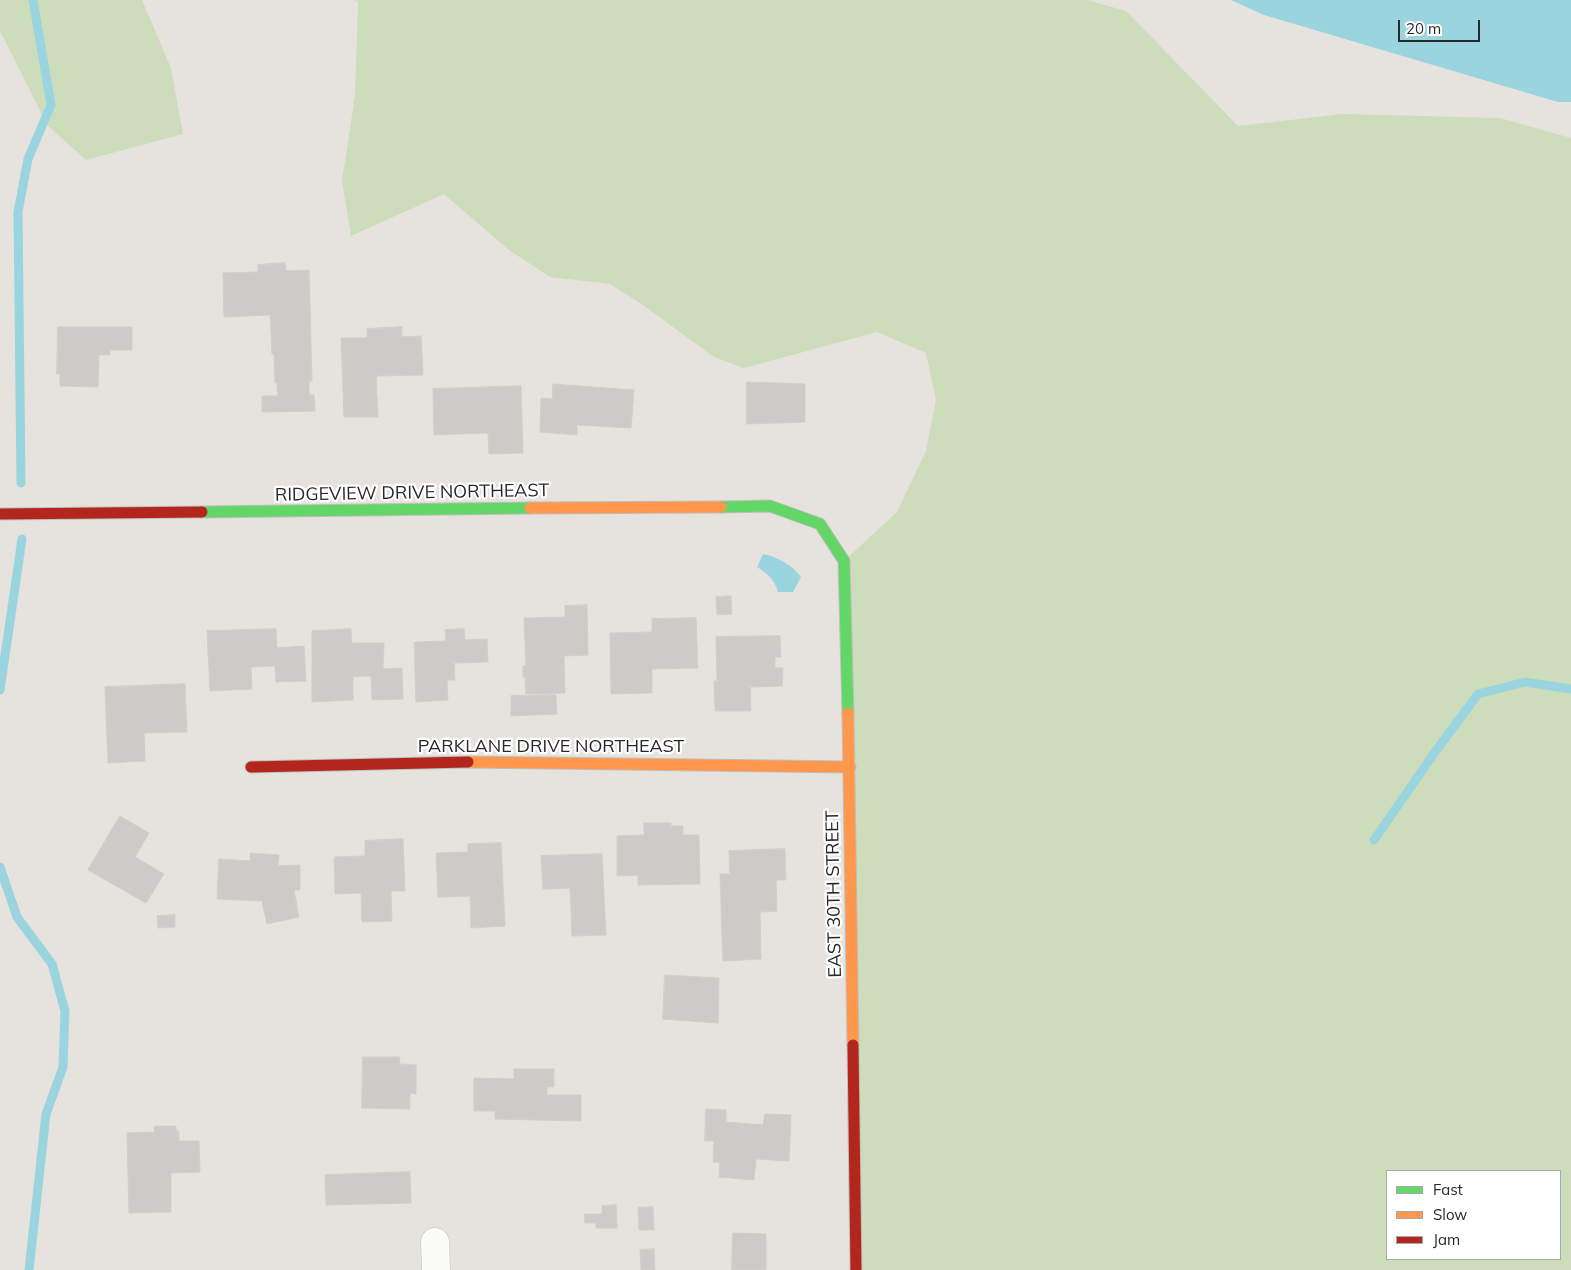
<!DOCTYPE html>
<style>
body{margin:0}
#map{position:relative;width:1571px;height:1270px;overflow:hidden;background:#e6e2de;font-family:Mulish,sans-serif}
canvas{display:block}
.legend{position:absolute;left:1386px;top:1170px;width:175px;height:90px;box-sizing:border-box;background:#fff;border:1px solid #a9a9a9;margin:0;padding:6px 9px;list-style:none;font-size:15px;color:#282828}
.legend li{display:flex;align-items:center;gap:10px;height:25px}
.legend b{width:25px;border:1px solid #a9a9a9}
.scale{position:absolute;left:1398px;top:20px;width:82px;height:22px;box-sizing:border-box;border:2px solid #282828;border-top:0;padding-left:6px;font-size:15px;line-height:18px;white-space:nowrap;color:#282828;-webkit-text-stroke:4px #fff;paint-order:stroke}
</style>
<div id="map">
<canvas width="1571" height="1270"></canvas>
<ul class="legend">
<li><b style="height:6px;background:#63d668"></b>Fast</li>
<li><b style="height:6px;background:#ff974d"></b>Slow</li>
<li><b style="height:6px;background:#b3261e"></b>Jam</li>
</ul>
<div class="scale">20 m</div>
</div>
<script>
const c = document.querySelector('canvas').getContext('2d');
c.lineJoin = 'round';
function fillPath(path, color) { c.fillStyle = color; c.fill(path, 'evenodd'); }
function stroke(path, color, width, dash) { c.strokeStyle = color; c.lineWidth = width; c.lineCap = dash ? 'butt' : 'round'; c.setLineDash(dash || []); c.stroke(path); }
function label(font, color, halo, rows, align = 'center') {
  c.font = font + ' Mulish,sans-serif'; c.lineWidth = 4.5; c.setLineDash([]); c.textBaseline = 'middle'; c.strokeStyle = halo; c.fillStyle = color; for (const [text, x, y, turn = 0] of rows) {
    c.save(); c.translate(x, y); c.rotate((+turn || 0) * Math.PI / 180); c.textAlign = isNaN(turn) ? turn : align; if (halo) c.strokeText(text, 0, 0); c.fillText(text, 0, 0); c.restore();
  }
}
fillPath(new Path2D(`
 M0 0H142L171 68 183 134 86 160 48 126 0 31Z
 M355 0H1087L1126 11 1238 126 1343 114 1500 118 1571 138V1270H856L844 561 897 512 926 451 936 400 926 353 877 332 744 368 714 357 643 305 610 284 550 277 509 250 444 194 351 236 342 181 355 96 358 2ZM1387 1171H1560V1259H1387Z`), '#cdddbb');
fillPath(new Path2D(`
 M1231 0H1571V102H1558L1264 15Z
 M763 554C778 557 792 565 801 577L793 592H778C775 580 767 573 757 567Z`), '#9ad5df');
stroke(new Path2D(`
 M21 483 18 212 28 159 51 105 33 0
 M0 690 22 539
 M1374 840 1435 752 1478 694 1525 682 1571 689
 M0 867 17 917 52 964 65 1011 63 1067 46 1114 29 1270`), '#9ad5df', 9);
const building = new Path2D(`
 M285 263 286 271 309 270 312 381H309V395H314L315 411 262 412V396H278L277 383H275L274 354H272L270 315 224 317 223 273 258 272V265Z
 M58 327H132V350H110V355H99L98 387 60 386V374H57Z
 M402 327V337L421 336 423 375 376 376 378 417H344L341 338H367V329Z
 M747 382 805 384V422L747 424Z
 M553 384 634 390 631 428 577 425V435L540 432 541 398 552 399Z
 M521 386 523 453 489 454 488 433 434 435 433 389Z
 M731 596 732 614 717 615 716 597Z
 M587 605 588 655 564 656 565 693 526 694 525 677H523V666H526L524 618 565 617V606Z
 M696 618 698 668 652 669V693L611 694 610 633 652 632V619Z
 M276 629 277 648 304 646 306 681 276 682 275 666 251 667 252 689 210 691 207 631Z
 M351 629 352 643H384L383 669 402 668 403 699 372 700 371 676 353 677V700L312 702V631Z
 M464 629 465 640 487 639 488 662 454 663 455 680H447L448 700 416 702 414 642 446 641 445 630Z
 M780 636 781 657H775V668H783L782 686 750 687 751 711H715L714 681H717L716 637Z
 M185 684 187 732 144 733 145 761 108 763 105 687Z
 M556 695 557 714 511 716V696Z
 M120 816 149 833 135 857 164 874 146 903 88 870Z
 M644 823H671V826H683V835H699L700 884 638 885V875L617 876V836L644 835Z
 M403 839 405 891H391L392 921 362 922 361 893 335 894 334 857 365 856V841Z
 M501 843 505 926 471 928 470 896 438 897 436 853 468 852V844Z
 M785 849 786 880H776L777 911 760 912 761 959 723 961 720 874H730L729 851Z
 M251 853 279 855 278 866 300 865V890H294L299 917 267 924 262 901 217 899 219 859 250 861Z
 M602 854 606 935 572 936 570 888 543 889 541 856Z
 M175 915V927L158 928 157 916Z
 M665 975 719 978 718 1023 663 1019Z
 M363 1057H400L399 1064 416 1065V1094L410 1093V1109L362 1108Z
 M514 1069H554V1087H547V1095H581V1121L495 1119V1111H474V1078L514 1079Z
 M706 1109 726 1110V1122L763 1125 765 1114 791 1115 789 1161 756 1159 754 1180 719 1177 720 1163 713 1162 714 1141H705Z
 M155 1126H176V1131H179V1141H199L200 1172 171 1173V1212L129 1213 127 1133 154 1132Z
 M410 1172 411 1203 326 1205 325 1175Z
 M616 1205 617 1228H596V1223H585L584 1214H602V1206Z
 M653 1207 654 1230H639L638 1208Z
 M733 1233 766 1234V1270H732Z
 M654 1249 655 1270H641L640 1250Z`);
fillPath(building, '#cdcac8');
stroke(building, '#d1ceca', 1);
const street = new Path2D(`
 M435 1242 436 1270`);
const fast = new Path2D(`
 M721 507 770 506 820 524 844 561 848 713
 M202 512 530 508`);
const slow = new Path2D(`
 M530 508 721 507
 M848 713 853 1045
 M468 762 850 767`);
const jam = new Path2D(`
 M0 514 202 512
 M251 767 468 762
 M853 1045 856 1270`);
stroke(street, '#c0bfbf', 29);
stroke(fast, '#c0bfbf', 13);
stroke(slow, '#c0bfbf', 13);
stroke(jam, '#c0bfbf', 13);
stroke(street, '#fbfbfa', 28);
stroke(fast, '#63d668', 11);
stroke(slow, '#ff974d', 11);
stroke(jam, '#b3261e', 11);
label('18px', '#282828', '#fff', [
 ["RIDGEVIEW DRIVE NORTHEAST",412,493,-1],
 ["PARKLANE DRIVE NORTHEAST",551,747],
 ["EAST 30TH STREET",834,894,-91]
]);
</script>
